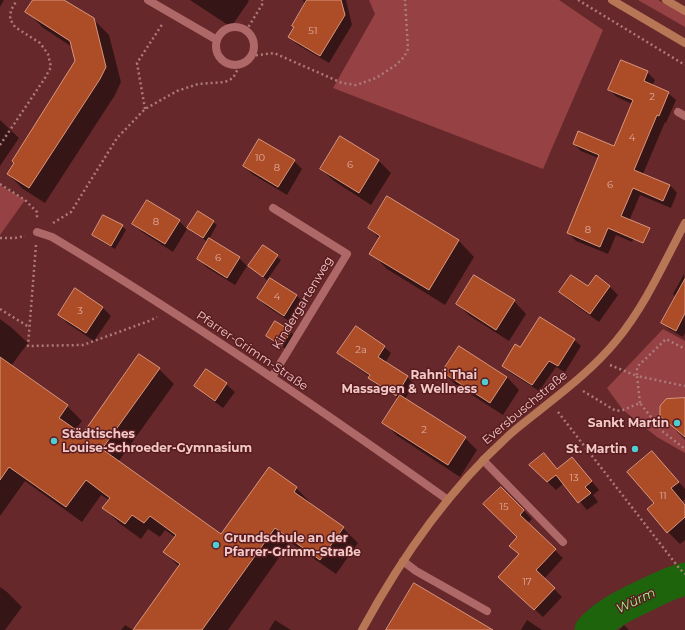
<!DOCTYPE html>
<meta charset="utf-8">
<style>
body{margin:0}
canvas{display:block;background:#66282a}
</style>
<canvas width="685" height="630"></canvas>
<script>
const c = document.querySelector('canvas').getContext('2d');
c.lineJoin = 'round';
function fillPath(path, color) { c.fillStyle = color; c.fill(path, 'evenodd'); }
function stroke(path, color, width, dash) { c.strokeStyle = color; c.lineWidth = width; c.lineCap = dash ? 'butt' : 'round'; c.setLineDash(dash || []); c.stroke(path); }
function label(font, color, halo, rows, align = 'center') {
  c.font = font + ' Montserrat,sans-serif'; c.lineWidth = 3; c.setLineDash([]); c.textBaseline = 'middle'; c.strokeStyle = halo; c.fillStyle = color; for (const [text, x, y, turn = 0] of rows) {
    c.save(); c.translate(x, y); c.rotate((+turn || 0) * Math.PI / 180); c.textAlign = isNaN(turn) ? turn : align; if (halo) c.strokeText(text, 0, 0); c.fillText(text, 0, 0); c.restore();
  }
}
fillPath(new Path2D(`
 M369 0H559L603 30 543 169 333 88 375 14Z
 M638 0H658L685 15V27Z
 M0 185 25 200 0 235Z
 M663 329 685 341V453L657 437 623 410 607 388Z`), '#964143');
fillPath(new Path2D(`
 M0 0H4L0 7Z
 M34 0H62L93 19 109 35 121 82 115 95 45 203 23 189 8 174 76 61 72 47 42 27 27 11Z
 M190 0H248L249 1 231 27Z
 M303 0H346L352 25 329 63 298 45 289 37 305 6Z
 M647 72 655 80 652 86 668 93 676 100 666 123 665 122 643 174 670 185 677 193 671 208 640 195 629 221 638 229 632 242 616 235 608 254 576 241 568 233 598 158 581 151 574 144 614 147 632 104 617 97 609 90Z
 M0 120 19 138 0 166Z
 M341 138 379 161 391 173 371 205 334 181 321 169Z
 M294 161 302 169 287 195 252 174 244 166Z
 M387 198 459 241 474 257 445 305 387 269 371 253 380 239 369 228Z
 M179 221 187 229 173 252 142 232 133 224Z
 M213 222 217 225 209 239 239 258 247 266 235 285 206 267 198 258 208 242 192 232 188 228Z
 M122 226 126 230 115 249 97 239 93 235Z
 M263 246 281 260 267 280 249 266Z
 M684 274 685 333 683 337 669 329 662 322 676 297 673 294Z
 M271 279 297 296 305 304 292 323 266 306 258 298Z
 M610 287 618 295 599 322 568 300 560 292 588 288Z
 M514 301 526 314 509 341 470 316 457 304Z
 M102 307 111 316 94 341 67 323 59 314Z
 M0 319 12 328 28 343 11 366 67 406 82 421 75 430 82 436 159 369 174 384 118 462 222 535 296 488 311 503 310 504 343 528 358 543 336 574 290 542 228 630H134L179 567 165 552 175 537 165 530 160 537 148 529 141 539 119 523 104 508 109 500 101 495 82 522 25 481 0 516Z
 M291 332 294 336 286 349 271 340 267 336Z
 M574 340 581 346 565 372 556 367 539 391 509 372 503 365 520 349Z
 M384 347 391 353 385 363 407 377 414 384 405 399 465 438 477 450 460 477 396 435 384 422 399 399 376 385 369 378 370 377 345 359 338 353Z
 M443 372 507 377 519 390 503 415 455 384Z
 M226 384 235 392 223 408 204 394 196 386Z
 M685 399V440L661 415Z
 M652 452 685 489V499L683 501 685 504V540L680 544 668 532 655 503Z
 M544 454 558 470 572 458 599 490 593 495 598 502 587 510 564 483 556 490 530 465Z
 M501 488 532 519 527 524 563 558 544 579 562 597 543 617 508 585 520 555 518 537Z
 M0 587 7 592 22 607 5 630H0Z
 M275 620 291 630H269Z
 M527 620 542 630H521Z
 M125 625 133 630H121Z
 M624 625 629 630H619Z`), '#0007');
stroke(new Path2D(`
 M591 630C607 613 627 604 648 594 660 588 672 582 685 579`), '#1d640d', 33);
const building = new Path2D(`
 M33 0H64L94 18 106 67 100 79 29 188 7 174 14 163 12 161 75 61 70 41 25 12Z
 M307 0H341L345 15 320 56 288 37 294 27 292 26Z
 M621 60 648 71 644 81 669 92 659 116 657 115 634 170 670 185 663 201 633 188 621 216 650 228 643 243 608 228 600 247 567 233 599 155 573 144 578 131 614 146 633 100 608 90Z
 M340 136 379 160 359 193 320 169Z
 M259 139 295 160 278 187 243 166Z
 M387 196 459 240 429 290 369 254 380 236 368 228Z
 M147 200 180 220 165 244 132 224Z
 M198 211 214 221 203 238 187 228Z
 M103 215 123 225 111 246 92 235Z
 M209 238 240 257 227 278 197 259Z
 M263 245 278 255 263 277 248 266Z
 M474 275 515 300 496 330 456 304Z
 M571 275 588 286 596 275 610 286 590 314 559 292Z
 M270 278 297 295 284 316 257 298Z
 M685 279V313L676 331 661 323Z
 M75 288 103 307 86 333 58 315Z
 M540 317 575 339 558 366 549 361 532 385 502 366 515 344 520 347Z
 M275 321 291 331 282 346 266 336Z
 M356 326 385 346 378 357 408 376 396 396 368 378 370 375 337 353Z
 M459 346 507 377 490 403 442 372Z
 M139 354 160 368 102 449 221 534 269 467 297 487 294 492 344 527 320 560 275 528 202 630H133L180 564 163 552 176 535 150 516 144 523 132 515 125 524 102 508 110 498 86 480 66 507 9 467 0 480V357L68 405 59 418 82 434Z
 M206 369 227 383 215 401 194 386Z
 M400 395 466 437 448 465 382 423Z
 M685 398V437L660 416V406L666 399Z
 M652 451 679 482 671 488 685 505V517L667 533 647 509 654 503 627 472Z
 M544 453 557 469 572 457 592 481 585 487 591 493 578 503 556 475 547 482 529 465Z
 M501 487 524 510 520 515 556 549 536 570 555 588 534 610 498 577 519 554 509 546 517 537 483 504Z
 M414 583 493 630H386Z`);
fillPath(building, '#ac4d27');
stroke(building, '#d9957c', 1);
stroke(new Path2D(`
 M578 0 685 65
 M246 31 263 3 262 0
 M251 56 274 53 342 83 356 85 376 78 396 65 404 57 408 49 405 0
 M145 109 137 63 163 23
 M0 145 45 78 51 67 48 54 40 43 15 27 10 19 11 10 17 0
 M0 184 25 200 37 212V220
 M53 223 71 212 117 138 145 109 177 91 198 84 225 82 233 78 240 65
 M0 238H15L25 236
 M36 245 28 346 83 345 149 321 157 317
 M0 309 29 327
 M610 365 637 376V367L666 339 685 349
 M583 391 616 411 623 410 640 403 662 431 685 449
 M640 403 637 376 685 386
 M558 412 679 568 685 574`), '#ad7a7a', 2.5, [2, 3]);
stroke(new Path2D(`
 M678 112 685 116
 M483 460 563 542
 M403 561 416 571 487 611`), '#ae6867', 8);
stroke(new Path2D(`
 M148 0 217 40
 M216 46a19 19 0 1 1 38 0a19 19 0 1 1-38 0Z
 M37 232 52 237C188 318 319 408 448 500
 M272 377 347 254 273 208`), '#ae6867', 8);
stroke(new Path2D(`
 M612 0 685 43
 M666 0 685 11
 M362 630C400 560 446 493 505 439 514 430 525 422 535 414 564 391 593 369 616 341 645 306 664 263 685 223`), '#b77656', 8);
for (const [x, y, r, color] of [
 [485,382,4,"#51ccd3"],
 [677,423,4,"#51ccd3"],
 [54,441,4,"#51ccd3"],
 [635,449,4,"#51ccd3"],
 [216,545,4,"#51ccd3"]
]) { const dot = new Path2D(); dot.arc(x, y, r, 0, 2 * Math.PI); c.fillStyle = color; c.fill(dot); stroke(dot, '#5a1c20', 1.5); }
label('10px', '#e0aa9f', null, [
 ["51",313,31],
 ["2",652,97],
 ["4",632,138],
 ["10",260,158],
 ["6",350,165],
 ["8",277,168],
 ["6",610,185],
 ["8",156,222],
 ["8",588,230],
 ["6",218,258],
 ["4",277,297],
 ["3",80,311],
 ["2a",361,350],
 ["2",424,430],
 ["13",574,478],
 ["11",663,496],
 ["15",504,507],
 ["17",527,582]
]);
label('12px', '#f1c9c7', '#5a1c20', [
 ["Kindergartenweg",303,303,-59],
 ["Pfarrer-Grimm-Straße",252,351,34],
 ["Eversbuschstraße",525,408,-40]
]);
label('bold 12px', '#f1c9c7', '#5a1c20', [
 ["Rahni Thai",477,375],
 ["Massagen & Wellness",477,389],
 ["Sankt Martin",669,423],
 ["Städtisches",62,434,"left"],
 ["Louise-Schroeder-Gymnasium",62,448,"left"],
 ["St. Martin",627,449],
 ["Grundschule an der",224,538,"left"],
 ["Pfarrer-Grimm-Straße",224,552,"left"]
], 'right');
label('italic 13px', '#9cf68c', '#5a1c20', [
 ["Würm",636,601,-26]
]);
</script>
